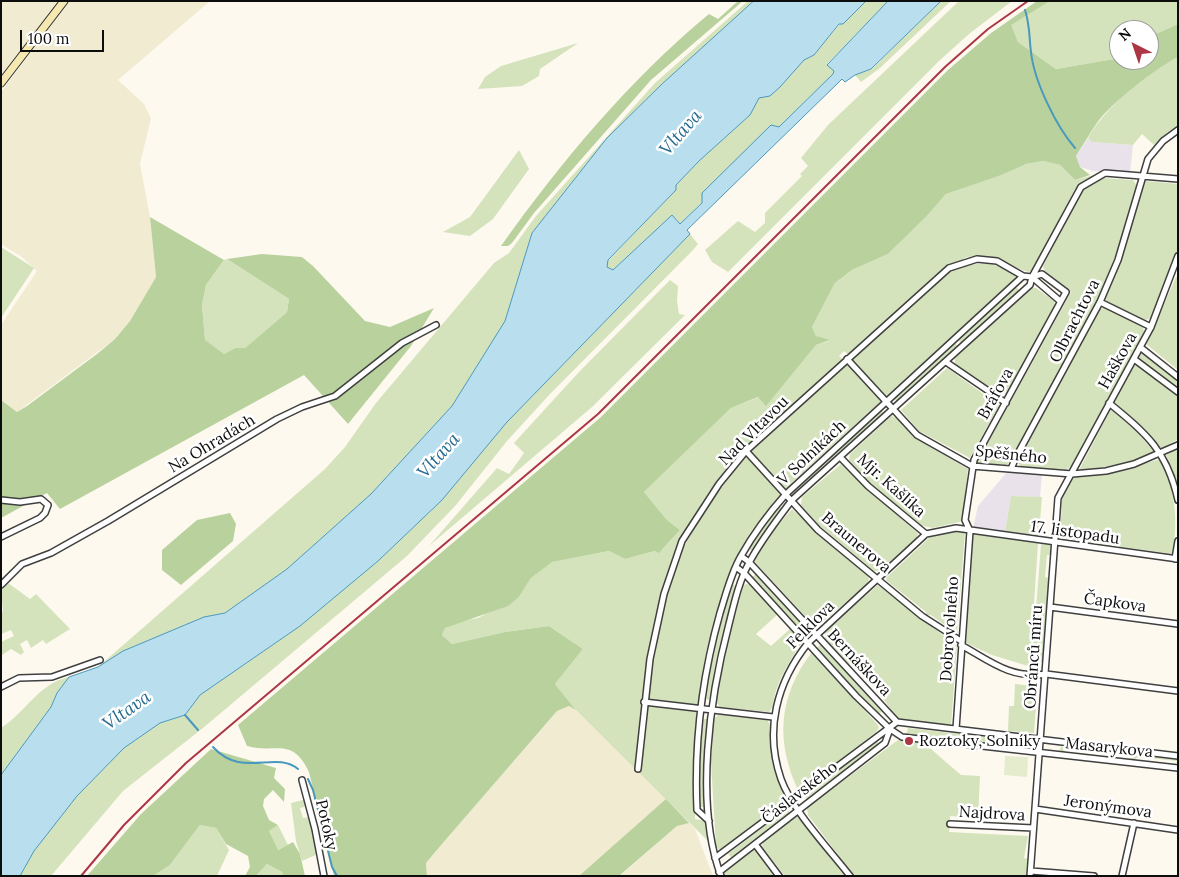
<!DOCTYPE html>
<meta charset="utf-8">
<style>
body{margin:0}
#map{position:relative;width:1179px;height:877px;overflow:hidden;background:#fdf9ef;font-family:Lora,serif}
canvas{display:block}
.frame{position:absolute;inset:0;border:2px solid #0d0d0d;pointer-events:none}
.north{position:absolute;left:1109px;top:20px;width:50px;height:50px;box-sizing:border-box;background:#fff;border:1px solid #9e9e9e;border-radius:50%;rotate:319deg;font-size:14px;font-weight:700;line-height:20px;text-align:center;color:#0d0d0d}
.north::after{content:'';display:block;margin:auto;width:18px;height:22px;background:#ac3645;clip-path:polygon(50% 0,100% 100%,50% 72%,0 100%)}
.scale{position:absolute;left:20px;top:30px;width:84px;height:22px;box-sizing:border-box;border:2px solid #0d0d0d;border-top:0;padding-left:6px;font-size:15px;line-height:18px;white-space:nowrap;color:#0d0d0d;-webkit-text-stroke:4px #fff;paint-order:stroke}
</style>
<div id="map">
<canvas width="1179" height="877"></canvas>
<div class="frame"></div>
<div class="north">N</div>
<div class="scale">100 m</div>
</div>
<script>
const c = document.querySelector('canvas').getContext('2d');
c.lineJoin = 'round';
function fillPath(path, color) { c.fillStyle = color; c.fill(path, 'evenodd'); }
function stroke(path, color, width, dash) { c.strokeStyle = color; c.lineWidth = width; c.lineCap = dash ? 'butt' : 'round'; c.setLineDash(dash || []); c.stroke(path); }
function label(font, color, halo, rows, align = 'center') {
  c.font = font + ' Lora,serif'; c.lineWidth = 5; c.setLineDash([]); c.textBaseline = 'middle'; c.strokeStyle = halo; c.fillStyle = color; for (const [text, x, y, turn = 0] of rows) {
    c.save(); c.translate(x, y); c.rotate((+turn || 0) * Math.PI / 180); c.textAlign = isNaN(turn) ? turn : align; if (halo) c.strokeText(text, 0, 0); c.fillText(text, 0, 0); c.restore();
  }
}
fillPath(new Path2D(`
 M1088 138 1092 142 1133 145 1130 174 1093 171 1080 167 1076 156Z
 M1007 472 1042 475 1040 497 1011 496 1005 532 973 528 978 506Z`), '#e9e2eb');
fillPath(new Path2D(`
 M1 1H60L1 76Z
 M69 1H210L118 80 144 104 151 118 140 164 150 217 156 277 130 321 115 339 17 412 1 400V325L37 271 22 257 1 244V92Z
 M569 706 576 710 664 796 666 799 664 803 579 876H427L426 863 436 851 557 711Z
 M683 823H689L695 829 713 876H620L677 826Z`), '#f0ebd1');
fillPath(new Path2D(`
 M748 1H754L662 84 607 138 532 233 505 321 452 406 371 494 287 569 225 613 204 617 123 651 98 667 325 469 345 447 376 403 494 263 509 253 536 216 655 83Z
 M866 1H888L827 64 834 71 833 74 680 224 672 215 613 270 607 267 608 261 676 190V185L699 161 750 115 759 98 780 87 804 60 814 55 840 24H843Z
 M941 1H951L880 68 861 82 855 75 872 69Z
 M959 1H1012L969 34 939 61 728 272 712 262 705 250 738 221 755 232 765 223V213L802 176 800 174 808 166 801 158 828 125Z
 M1050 1H1178V24L1149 37V30H1119V56L1114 59 1056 69 1018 42 1010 24Z
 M578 43 540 69 539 76 522 86 478 89 485 77 501 66Z
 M1178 57V127L1169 131 1154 145 1142 134 1133 145 1092 142 1088 138C1105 108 1146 72 1178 57Z
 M519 150 529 169 493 219 470 236 443 232 470 217Z
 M1045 161 1060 165 1075 180 1094 175 1093 178 1075 189 1033 270 1028 272C1009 265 984 252 964 258L962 261 949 265 937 276H934L926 286 855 350 849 355 844 351 839 356 843 360 838 366 738 456 713 489 710 490 679 542 677 550 685 545 702 514 742 460 950 271C973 262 992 260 1015 273V279L789 485 750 533 733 564 706 652 695 729V819L706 821 708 841 576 710 555 684 583 649 549 626 505 632 452 644 442 635 445 628 457 622 478 618 519 597 531 578 551 562 609 551 625 559 663 549 680 530 667 520 644 492 731 408 759 397 766 405 816 345 829 341 816 336 812 327 835 283 852 270 888 254 926 217 946 194 1026 164Z
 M1103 178 1133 180 1137 186C1114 287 1059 373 1010 462L1006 465 977 463 1071 292 1045 271 1043 266 1084 188Z
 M1146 181 1178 184V248L1151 318 1143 321 1106 302 1105 297 1123 253 1141 187Z
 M690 234 698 244 693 250 550 394 507 441 456 505 407 556 203 728 123 791 51 876H20L34 851 77 796 124 748 160 723 185 715 200 695 300 626 378 561 442 500 507 422Z
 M1 247 34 268 1 318Z
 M227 259 289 299 287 312 245 348H235L224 354 205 341 202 305 206 285 224 260Z
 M1176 277H1178V370L1146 344Z
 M670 280 678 286 677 301 679 314 685 315 592 407 429 546 497 468 509 474 524 453 514 443 579 372Z
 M1016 287 1020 291 962 344 958 340Z
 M1032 288H1036L1054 301 1055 304 1007 393 1000 395 955 364V358Z
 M1105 307 1143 327 1144 332 1141 339 1071 466 1066 470 1023 468 1017 462V458L1098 310Z
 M955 343 958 347 897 401 893 398Z
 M1142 352 1178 379V439L1162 449 1145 429 1114 402Z
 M947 368 999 405 970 458 919 431 901 410Z
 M1111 409 1138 433 1154 452 1133 461 1078 472Z
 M881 410 885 414 797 494 793 490Z
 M891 416 897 418 913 437 968 469 962 520 960 522 932 528 920 525 871 485 849 460 850 454Z
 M1178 449V483L1166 455Z
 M1160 459C1175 489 1179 521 1172 554L1060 538 1062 498 1074 477 1124 470Z
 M841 464 867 489 918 533 917 538 880 571H874L821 527 801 505 802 497Z
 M1011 496 1042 497 1039 534 1036 536 1005 532Z
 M778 505 782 509 752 551 748 548Z
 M792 509 868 575 869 580 867 584 816 628 755 562V558L773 531Z
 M956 531 965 533 957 634 931 615H925L926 612 887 581 886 578 930 537Z
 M972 534 1038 543 1030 664 1028 666 992 655 964 642Z
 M1041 544 1052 545 1051 555H1047L1045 577 1050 578 1044 662 1032 661Z
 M756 574 808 631 805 634 752 577Z
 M8 583 30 599 36 594 70 629 46 644 43 640 31 648 27 640 20 644 24 652 21 655 11 649 2 655 1 642 14 636 11 630 1 634V612L3 611 1 590Z
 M732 584 736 586 717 656 710 700 704 699 721 616Z
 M747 584 752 585 778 614 756 634 771 646 791 628 801 640V644C791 659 780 676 775 694 773 700 774 708 769 712L720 707 716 702 727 641 743 585Z
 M878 585 957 646 951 726 899 720 854 660 849 666 825 639V631Z
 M821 644 882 711 879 715 817 648Z
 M812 652 877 724 879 728 876 732 799 792C775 742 778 696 812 652Z
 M69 677 57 693 51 707 1 775V728C26 712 39 683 69 677Z
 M1015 684 1033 686 1032 706 1036 707 1034 733 1008 731 1009 706H1014Z
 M719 714 767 720 770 724 773 761 786 800 725 849 720 850 716 847 711 762 714 719Z
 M703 719H708L705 767 706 807H700L699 767Z
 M908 728 1023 741 1026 747 1024 749 906 736Z
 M876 740 879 744 806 799 804 796Z
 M898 740 924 743 961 775 980 776 978 818 950 816 949 832 1028 836 1024 858 1029 859 1028 876H854L808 815 807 808Z
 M1061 747H1065V752L1130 759 1135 754 1178 758V761L1138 757 1132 762 1059 752Z
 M307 799 308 806 300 808 303 818 311 817 318 854 302 861 296 841 291 803Z
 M787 809 790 813 732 858 728 854Z
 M796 817 801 818 845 876H785L762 847 763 842Z
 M200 825 216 828 229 850 217 876H153L170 865Z
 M278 825 288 845 277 850 269 831Z
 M752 850 757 851 776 876H724L725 872Z
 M267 864 282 872 283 876H256Z`), '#d4e3bc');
fillPath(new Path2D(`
 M738 1H743L651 80 534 213 512 243 508 246H501C561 162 629 80 709 14L718 19Z
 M1037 1H1050L1011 25 1018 42 1056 69 1114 59 1119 56V60H1149V37L1178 24V57C1157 67 1110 104 1097 123 1090 133 1083 145 1076 156L1080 167 1090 175 1075 180 1060 165 1044 161 1026 164 1001 175 946 194 926 217 888 254 852 270 835 283 812 327 816 336 830 340 816 345 766 406 758 397 731 408 644 492 667 520 680 530 659 553 655 551 625 559 609 551 552 562 531 578 519 597 508 606 445 628 442 635 452 644 505 632 549 626 583 649 555 684 576 710 569 706 557 711 436 851 426 863 427 876H334L309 772C292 736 276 754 247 746L238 725 601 417 948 70 991 33Z
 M150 217 224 260 206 285 202 305 205 340 224 354 235 348H245L287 312 289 299 227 259 262 254 302 257 313 266 365 321 390 327 434 308 411 346 348 424 304 375 60 509 47 493 1 518V400L17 412 27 406 97 354 115 339 130 321 156 277Z
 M230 513 236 524 233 541 181 585 162 570V550L197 520Z
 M211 749 276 768 274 778 285 789 284 802 273 790 264 799 263 806 269 820 278 825 269 831 278 850 293 842 300 854 305 876H283L282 872 267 864 256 876H245L250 867 248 856 226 844 216 828 200 825 170 865 153 876H87L141 814Z
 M666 799 689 823 677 826 619 876H579Z`), '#b9d29d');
fillPath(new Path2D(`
 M1005 756 1028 757 1027 777 1004 775Z`), '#e4eccd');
const water = new Path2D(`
 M754 1H866L843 24H839L814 55 804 60 780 87 770 96 759 98 750 115 699 161 676 185V190L608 260 607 267 613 270 672 215 680 224 702 203V193L771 125 779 127 833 74 834 71 827 65 888 1H941L871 69 855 75 845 82 842 79 840 81 687 230 690 234 507 422 442 500 378 561 300 626 200 695 185 715 160 723 124 748 77 796 34 851 20 876H1V775L51 707 57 693 69 677 98 667 123 651 204 617 225 613 287 569 371 494 452 406 505 321 532 233 607 138 662 84Z`);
fillPath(water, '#b9dfee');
stroke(water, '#4998bd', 1);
stroke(new Path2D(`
 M1025 10C1030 25 1029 37 1031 52 1034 81 1056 126 1075 148
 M185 715 198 730
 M213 747C242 779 275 750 298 769
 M308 779 313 790 332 867 337 876`), '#4998bd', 2);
const street = new Path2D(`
 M1100 302 1151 327
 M1140 347 1178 377
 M847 359 917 435 972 466 1072 474 1106 471 1134 464 1178 445
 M1134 359 1178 392
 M946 362 1006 403
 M1109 403C1147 434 1167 451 1178 500
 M746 451 818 530 922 616 961 641
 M840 457 868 486 926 534
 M1011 469 1016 457 1100 302 1118 260 1148 159 1163 141 1178 130
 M1 500 20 502 41 499 48 505 45 513 40 518 1 537
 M970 531 965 520 974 460 1066 292 1042 274 1032 277
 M741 556 749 562 897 722
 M1175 559 1178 541
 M736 567 744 573 856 696 890 729 902 737 1178 768
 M1 585 22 564 51 553 108 521 277 419 302 407 335 396 402 343 436 325
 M1050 607 1178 624
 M961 645C990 661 1010 679 1046 674L1178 691
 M1 687 19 678 52 677 100 660
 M644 702 773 717
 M897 722 1178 756
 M956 729 970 531
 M638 769 650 659 664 594 682 541 719 484 746 451 949 268 977 259 997 261 1023 276 1032 277 1060 301
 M302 780 315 829 324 876
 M1035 809 1178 830
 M709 821 697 810C694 743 702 677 720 613 726 594 731 573 741 556 754 533 769 513 786 494L1023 276
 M950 824 1033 828
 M755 844 779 876
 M715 858 897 722
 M1031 871 1094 876
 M719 872 885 743 890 729
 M721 876C694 804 710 696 729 624 734 604 739 581 749 563 761 540 777 520 792 500L1030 285 1032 277 1081 187 1105 173 1178 179
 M850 876C829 849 792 810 781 779 764 730 777 682 808 643L926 534 956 528 1178 559
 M1030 876 1058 498 1151 327 1178 256
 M1122 876 1134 823`);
const secondary = new Path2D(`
 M1 83 64 1`);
stroke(street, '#404040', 8);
stroke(secondary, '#2f2f2f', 9);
stroke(street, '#fff', 5);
stroke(secondary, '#f5e8b1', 7);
stroke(new Path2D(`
 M81 876 124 825 186 763 598 414 945 67 988 29 1028 1`), '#ac3645', 2);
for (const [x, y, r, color] of [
 [909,741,5,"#ac3645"]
]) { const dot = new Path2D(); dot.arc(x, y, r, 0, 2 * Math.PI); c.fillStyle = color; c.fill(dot); stroke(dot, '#fff', 2); }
label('16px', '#0d0d0d', '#fff', [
 ["Olbrachtova",1075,321,-63],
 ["Haškova",1118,361,-61],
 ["Bráfova",996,394,-61],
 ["Nad Vltavou",754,431,-45],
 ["Na Ohradách",212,444,-31],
 ["V Solníkách",812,453,-43],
 ["Spěšného",1011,455,6],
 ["Mjr. Kašlíka",891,486,42],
 ["17. listopadu",1075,533,8],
 ["Braunerova",856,543,40],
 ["Čapkova",1115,603,8],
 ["Felklova",811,625,-45],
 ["Dobrovolného",950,629,-86],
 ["Obránců míru",1034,657,-86],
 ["Bernáškova",859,663,47],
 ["Masarykova",1109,748,6],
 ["Čáslavského",800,793,-38],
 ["Jeronýmova",1108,807,8],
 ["Najdrova",992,814,3],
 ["Potoky",326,825,77]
]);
label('16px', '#0d0d0d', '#fff', [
 ["Roztoky, Solníky",919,741]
], 'left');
label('italic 18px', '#256a8f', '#fff', [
 ["Vltava",681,133,-49],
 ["Vltava",439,456,-48],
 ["Vltava",127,711,-35]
]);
</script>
